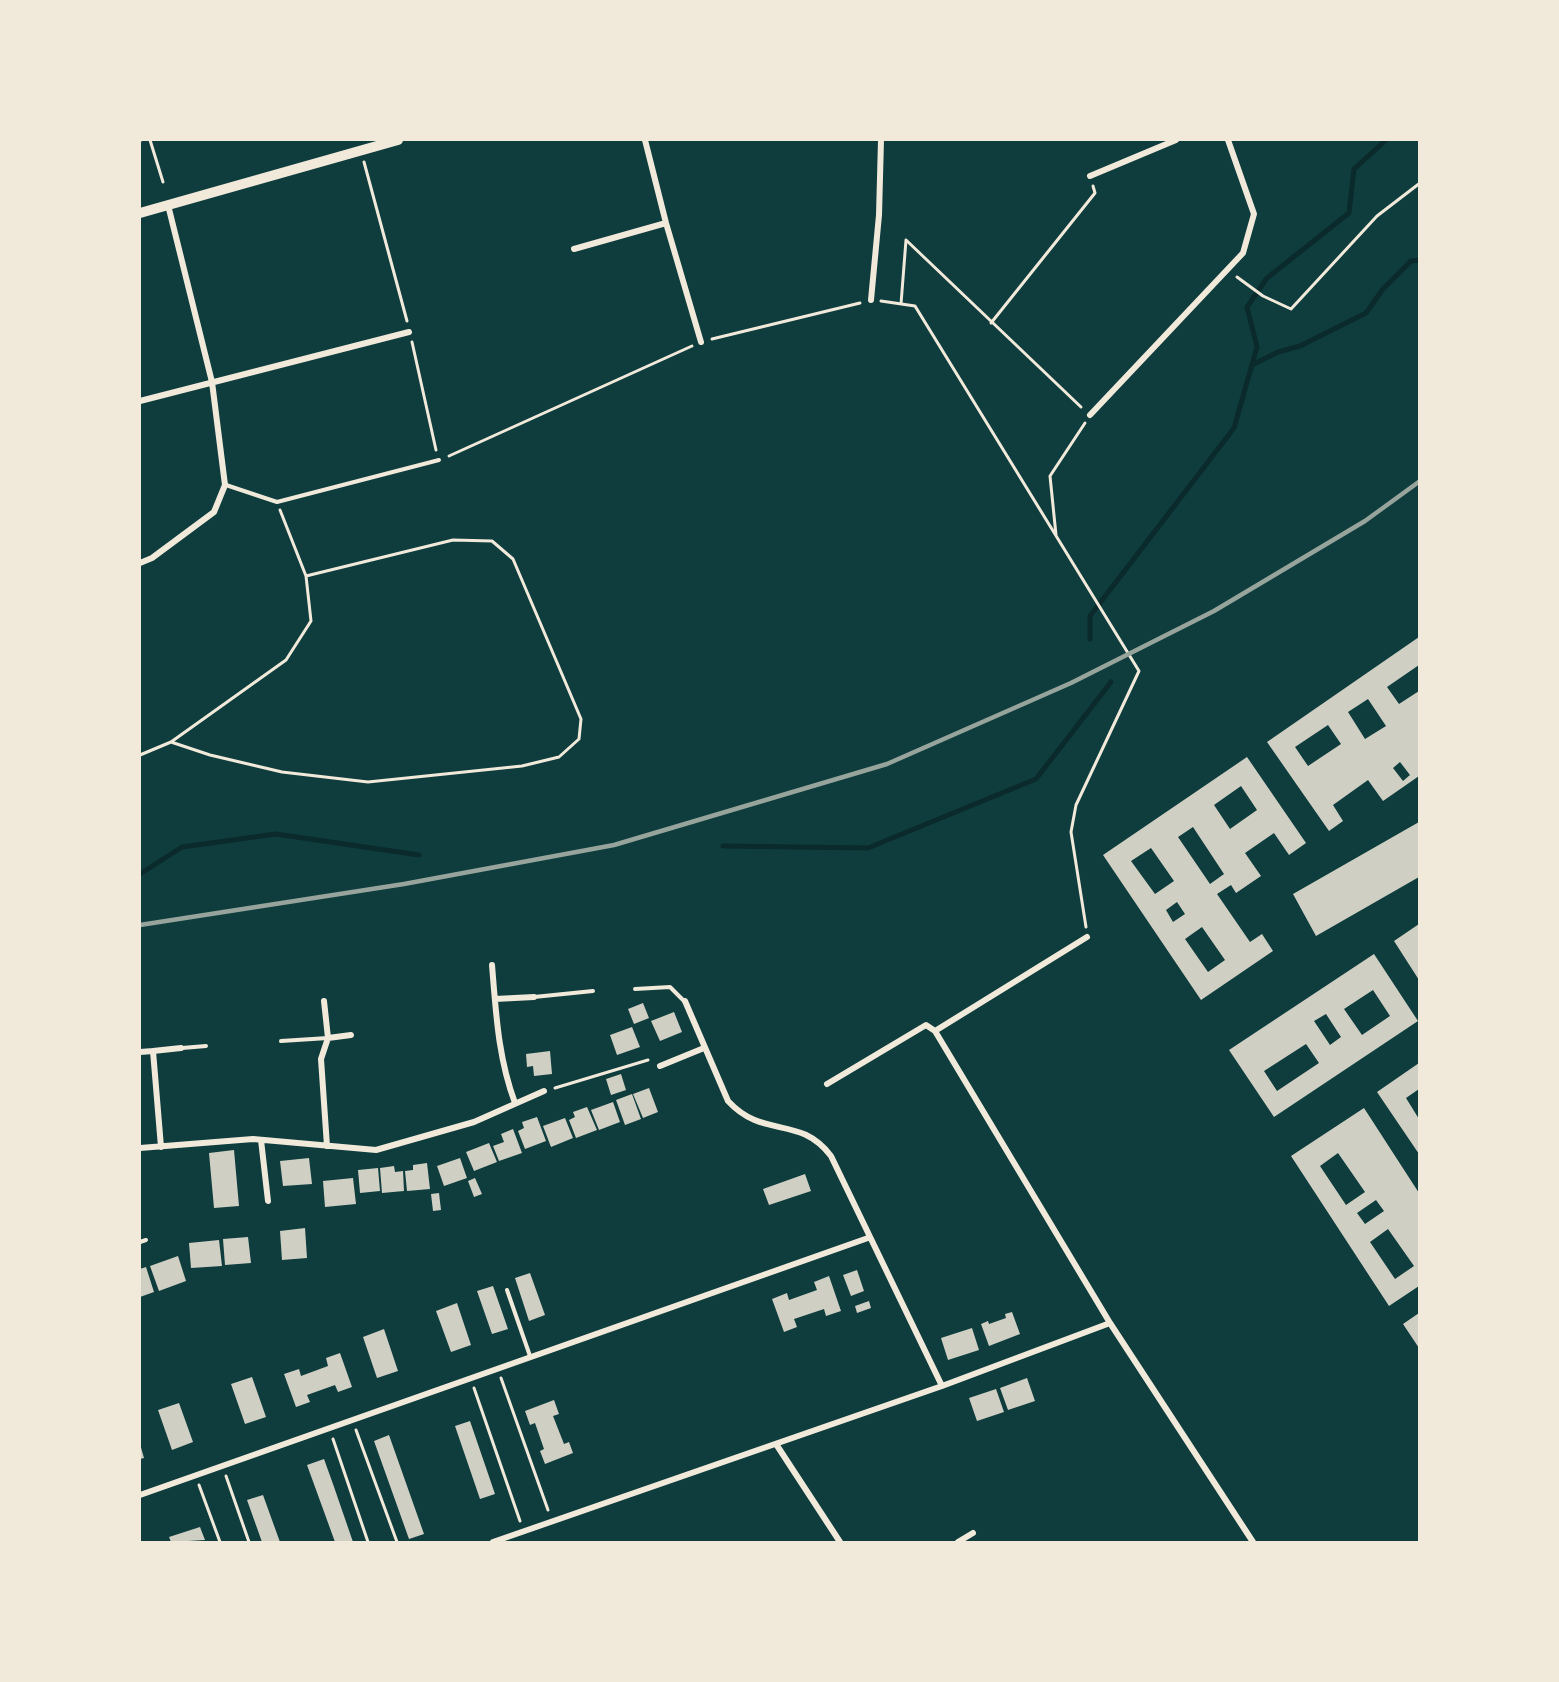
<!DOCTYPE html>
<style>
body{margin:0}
#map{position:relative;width:1559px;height:1682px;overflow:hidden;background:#0f3d3e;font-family:"Alegreya Sans",sans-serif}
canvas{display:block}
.frame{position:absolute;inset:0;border:141px solid #f1e9da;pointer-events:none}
</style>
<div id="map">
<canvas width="1559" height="1682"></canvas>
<div class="frame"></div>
</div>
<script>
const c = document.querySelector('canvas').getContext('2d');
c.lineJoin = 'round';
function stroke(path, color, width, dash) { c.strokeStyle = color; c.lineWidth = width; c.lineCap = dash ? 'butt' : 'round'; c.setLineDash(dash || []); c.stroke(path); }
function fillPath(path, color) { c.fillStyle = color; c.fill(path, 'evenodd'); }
stroke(new Path2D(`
 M1252 365 1278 352 1300 346 1366 313 1383 289 1411 261 1420 260
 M1090 639V616L1234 428 1257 347 1247 307 1267 278 1349 213 1354 169 1386 140
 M723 846 868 848 1036 779 1111 682
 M140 874 182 847 276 834 419 855`), '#0a2a2b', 5);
fillPath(new Path2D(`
 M1419 637V665L1387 687 1399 704 1419 691V776L1383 801 1368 780 1333 805 1343 821 1329 831 1267 742ZM1368 699 1386 726 1365 739 1348 712ZM1328 725 1341 744 1308 766 1295 747ZM1400 762 1410 775 1403 781 1393 768Z
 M1247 757 1306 843 1289 855 1274 833 1245 853 1261 876 1236 893 1231 885 1217 894 1250 942 1262 934 1273 951 1201 1000 1103 855ZM1241 786 1257 810 1230 829 1214 805ZM1193 827 1224 874 1210 884 1178 837ZM1151 848 1174 881 1155 894 1131 861ZM1177 902 1185 914 1173 922 1166 910ZM1202 927 1225 960 1208 972 1185 939Z
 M1419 822V877L1316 936 1293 894Z
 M1419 924V980L1394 941Z
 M1374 954 1418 1021 1274 1117 1229 1050ZM1373 990 1390 1016 1362 1035 1344 1009ZM1326 1014 1341 1037 1330 1045 1314 1021ZM1306 1044 1319 1063 1277 1091 1264 1071Z
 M643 1003 649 1018 634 1024 628 1009Z
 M674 1012 682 1032 660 1041 651 1021Z
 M632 1027 640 1047 617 1055 610 1035Z
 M550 1051 552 1074 534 1076 533 1066 527 1067 526 1054Z
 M1419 1063V1089L1406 1098 1419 1119V1154L1377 1092Z
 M621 1074 626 1090 611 1095 606 1079Z
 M649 1088 658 1112 643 1118 633 1094Z
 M632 1094 641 1119 625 1125 616 1100Z
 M613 1102 620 1122 599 1130 591 1110Z
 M587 1107 597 1130 576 1138 569 1120 575 1117 573 1112Z
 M1364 1108 1419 1193V1286L1389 1306 1291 1156ZM1338 1153 1365 1192 1346 1205 1320 1166ZM1376 1200 1384 1211 1365 1224 1357 1213ZM1388 1229 1414 1266 1395 1279 1370 1242Z
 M537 1117 546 1141 525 1149 518 1131 524 1128 522 1122Z
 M565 1118 573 1138 551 1147 543 1126Z
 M513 1129 522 1153 499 1161 493 1146 504 1142 501 1134Z
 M489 1143 497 1162 474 1171 466 1152Z
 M234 1150 239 1206 214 1208 209 1153Z
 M309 1158 312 1184 283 1186 280 1161Z
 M460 1158 467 1178 444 1186 437 1166Z
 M427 1163 430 1189 407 1191 405 1171 413 1170V1165Z
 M394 1166 395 1172 403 1171 404 1191 382 1193 380 1168Z
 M378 1168 380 1191 360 1193 358 1170Z
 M805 1174 811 1191 769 1205 763 1189Z
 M353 1178 356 1204 325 1207 323 1181Z
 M475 1178 482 1194 474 1197 468 1181Z
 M439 1193 441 1210 433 1211 431 1194Z
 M305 1228 307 1258 282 1260 280 1231Z
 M248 1237 251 1263 225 1265 223 1239Z
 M219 1240 222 1266 191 1268 189 1243Z
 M178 1256 186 1281 159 1291 150 1266Z
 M146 1267 154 1292 140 1297V1269Z
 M857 1270 864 1291 851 1296 843 1275Z
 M530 1273 545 1315 529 1321 515 1278Z
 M829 1276 841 1311 826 1316 824 1309 794 1319 797 1327 784 1332 772 1299 787 1293 789 1300 817 1290 814 1282Z
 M493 1286 508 1329 492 1334 477 1291Z
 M869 1301 871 1308 857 1313 855 1306Z
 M457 1303 471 1345 451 1352 436 1311Z
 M1012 1312 1020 1334 989 1346 981 1324 988 1321 989 1324 1006 1318 1005 1314Z
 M1419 1313V1348L1403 1324Z
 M972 1328 979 1350 948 1360 941 1338Z
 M384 1329 398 1371 377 1378 363 1337Z
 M340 1353 352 1387 338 1392 335 1385 307 1395 310 1402 296 1407 284 1374 299 1369 301 1376 328 1366 326 1358Z
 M252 1377 266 1417 245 1424 231 1384Z
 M1027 1378 1035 1401 1008 1410 1000 1388Z
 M996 1389 1004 1412 977 1421 969 1398Z
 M554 1400 559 1414 553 1416 564 1444 569 1442 573 1453 545 1464 540 1451 544 1449 535 1423 530 1425 525 1411Z
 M179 1403 193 1442 172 1450 158 1410Z
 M470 1421 495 1494 480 1499 455 1426Z
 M389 1435 424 1534 409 1539 374 1441Z
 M140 1444 144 1458 140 1459Z
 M324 1459 333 1484 353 1542H335L307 1465Z
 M263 1495 272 1520 280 1542H262L247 1500Z
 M200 1527 205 1540 171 1542 169 1537Z`), '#cfcfc3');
stroke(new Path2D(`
 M140 140H141
 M150 140 163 182
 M364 162 407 321
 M1237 277 1263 296 1291 309 1377 216 1420 183
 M881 301 915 306 1139 671 1076 805 1071 832 1086 927
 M901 304 906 240 1081 407
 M991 323 1095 193 1093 186
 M712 339 860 303
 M412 342 436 450
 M449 456 692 346
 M1056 535 1050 476 1085 423
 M171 742 210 755 282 772 368 782 522 766 559 757 579 739 581 719 513 559 492 541 453 540 306 576
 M140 755 171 742 286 660 311 621 306 576 280 510
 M555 1088 648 1060
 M501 1378 548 1510
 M474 1388 520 1521
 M356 1430 397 1542
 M333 1439 368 1542
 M226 1476 249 1542
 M199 1485 220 1542`), '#f1e9da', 3);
stroke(new Path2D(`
 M226 485 277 502 439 460
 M635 989 670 987 684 1001
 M534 997 593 991
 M281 1041 328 1038
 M182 1048 206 1046
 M140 1242 146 1240
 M507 1290 530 1356`), '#f1e9da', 4);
stroke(new Path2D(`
 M645 140 666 223 701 342
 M1090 176 1176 140
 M574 249 666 223
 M871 300 879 215 881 140
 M140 401 409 332
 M1090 415 1243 253 1254 214 1228 140
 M140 563 152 558 214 512 225 485 212 382 168 205
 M492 965C496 1013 498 1057 515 1103
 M495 999 534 997
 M324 1001 328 1038 321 1059 327 1146
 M685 1001 728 1101C764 1140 799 1114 831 1156L942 1386
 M935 1031 1087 937
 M328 1038 351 1035
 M153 1051 181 1048
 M140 1052 153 1051 161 1147
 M660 1066 704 1048
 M827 1084 926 1025 935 1031 1110 1323 1253 1542
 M261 1140 268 1201
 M140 1148 253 1139 376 1150 474 1122 544 1091
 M776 1444 840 1542
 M140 1495 868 1238
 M493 1542 942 1386 1110 1323
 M958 1542 973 1533`), '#f1e9da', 6);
stroke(new Path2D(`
 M140 213 398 140`), '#f1e9da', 10);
stroke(new Path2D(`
 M140 925 404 884 614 845 887 764 1071 683 1214 611 1365 521 1420 481`), '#97a49c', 4.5);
</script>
